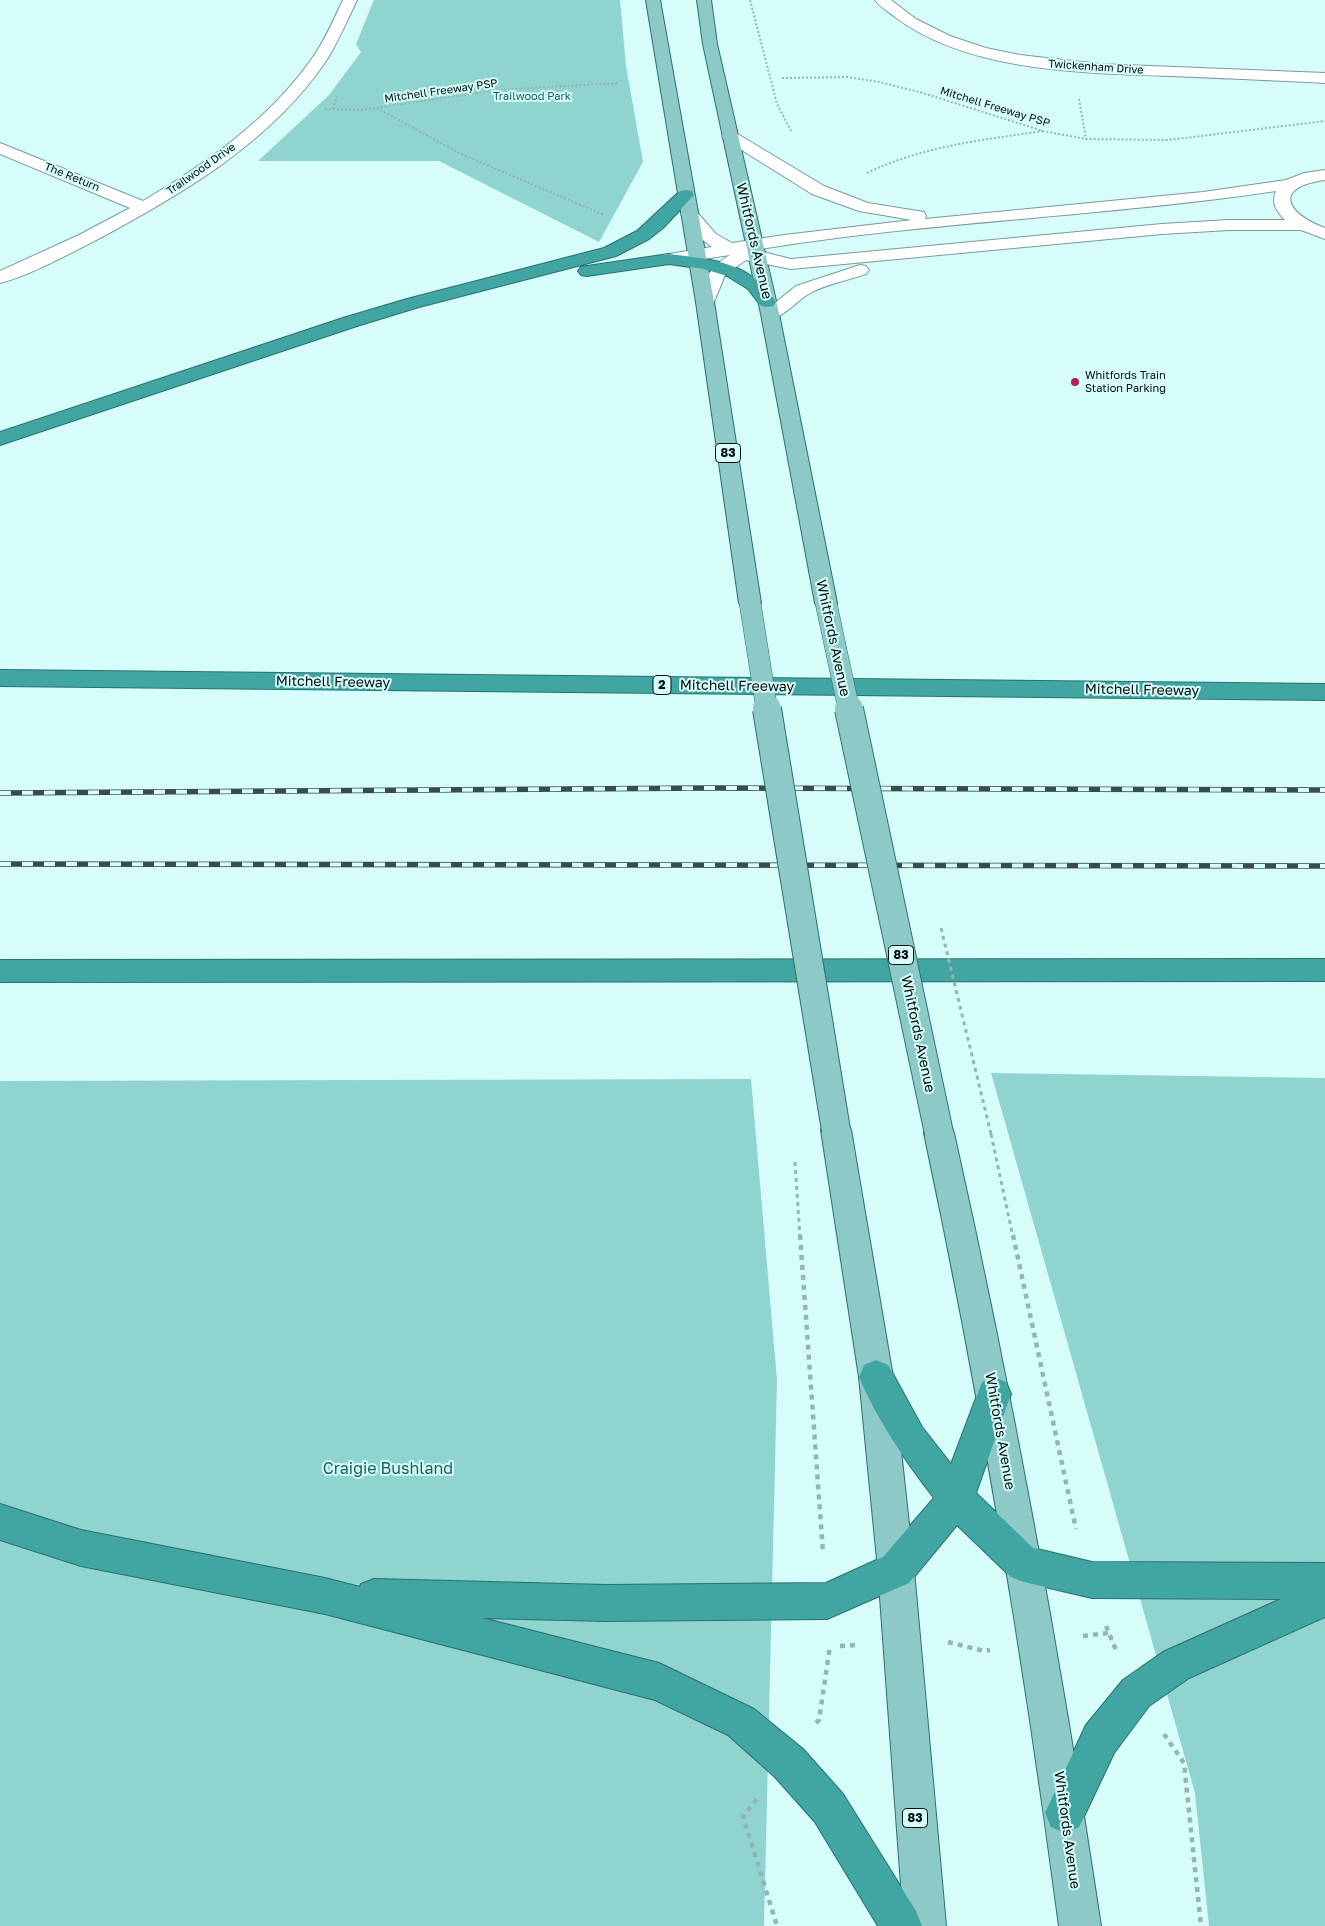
<!DOCTYPE html>
<style>
body{margin:0}
canvas{display:block;background:#d6fdfa}
</style>
<canvas width="1325" height="1926"></canvas>
<script>
const c = document.querySelector('canvas').getContext('2d');
c.lineJoin = 'round';
function fillPath(path, color) { c.fillStyle = color; c.fill(path, 'evenodd'); }
function stroke(path, color, width, dash) { c.strokeStyle = color; c.lineWidth = width; c.lineCap = dash ? 'butt' : 'round'; c.setLineDash(dash || []); c.stroke(path); }
function label(font, color, halo, rows, align = 'center') {
  c.font = font + ' "Golos Text",sans-serif'; c.lineWidth = 4; c.setLineDash([]); c.textBaseline = 'middle'; c.strokeStyle = halo; c.fillStyle = color; for (const [text, x, y, turn = 0] of rows) {
    c.save(); c.translate(x, y); c.rotate((+turn || 0) * Math.PI / 180); c.textAlign = isNaN(turn) ? turn : align; if (halo) c.strokeText(text, 0, 0); c.fillText(text, 0, 0); c.restore();
  }
}
fillPath(new Path2D(`
 M374 0H620L626 66 643 162 599 242 439 161H258L329 95 361 52 356 44Z
 M991 1073 1325 1078V1926H1209L1195 1793Z
 M751 1079 777 1380 764 1926H0V1081Z`), '#90d4d0');
const minor = new Path2D(`
 M343 0H357C347 21 338 42 326 61 272 141 184 193 100 238 73 252 29 276 0 283V271L79 235 130 208 0 154V143L143 201C207 163 270 119 313 57 325 40 334 19 343 0Z
 M875 0H891L916 19 950 36 986 48 1020 55 1100 64 1325 73V83C1273 80 1221 78 1170 76 1082 73 968 72 895 17 889 12 880 7 875 0Z
 M730 131 736 133 824 186 868 203 924 212 926 216 925 219 1203 192 1286 180 1304 173 1325 170V180C1273 187 1285 213 1325 228V239L1301 230H1229L1162 234 791 269 746 260 725 275 714 302 711 306 705 307 699 306 696 302C702 281 711 266 730 255L669 264 663 263 660 259 663 255 712 247 695 234 681 214 683 210H695L716 234 732 243 784 235 912 220 859 211 812 194 724 139 722 136 724 133ZM1276 191C1271 203 1276 211 1285 220H1229L1162 224 791 259 755 250C928 221 1103 217 1276 191Z
 M860 265 866 266 869 270 866 274C849 280 822 285 807 295 793 304 780 322 764 318L761 314 796 286Z`);
const major = new Path2D(`
 M646 0H660L714 302 761 603 758 608 750 610 742 608 739 603 696 302Z
 M697 0H711L717 44 779 314 837 603 834 608 826 610 818 608 815 603 761 314 703 44Z
 M836 1117 847 1121 851 1130 893 1377 914 1570 946 1926H904L878 1570 859 1377 821 1130 825 1121Z
 M939 1120 950 1124 954 1133C1013 1396 1061 1660 1101 1926H1059C1024 1660 980 1396 924 1133L928 1124Z`);
const highway = new Path2D(`
 M686 190 692 191 694 195 663 228 649 239 616 256 419 307 357 326 0 445V432L343 318 407 299 604 248 637 231 680 191Z
 M669 254C715 260 748 261 776 302L773 306 767 307 761 306 748 289 727 276 704 269 669 264 587 276 581 275 578 271 581 267 587 266Z
 M0 670 1325 684V700L0 686Z
 M1325 959V981L0 982V960Z
 M876 1360 888 1365 922 1427 951 1464 982 1382 994 1377 1006 1382 1011 1394 976 1493 1033 1548 1092 1562 1325 1563V1617L1189 1678 1149 1706 1114 1753 1079 1827 1065 1833 1051 1827 1045 1813 1086 1725 1123 1680 1163 1652 1281 1599 1092 1598 1024 1582 1011 1577 957 1525 909 1583 827 1619 606 1621 482 1618 659 1663 754 1709 803 1749 843 1794 916 1911 922 1926H878L815 1822 775 1777 728 1735 655 1700 325 1614 81 1566 0 1540V1504L81 1530 325 1578 360 1587 361 1584 374 1579 606 1585 826 1583 883 1557 934 1498C905 1460 878 1422 859 1377L864 1365Z`);
stroke(minor, '#789b99', 2);
stroke(major, '#2b716e', 2);
stroke(highway, '#2b716e', 2);
stroke(new Path2D(`
 M750 0 777 104 791 131
 M782 78 847 77 879 82 923 93 1043 131 1086 139 1168 140 1325 121
 M1079 99 1086 139
 M377 108 459 153 604 215
 M325 109 361 110 498 90 618 83
 M333 109 337 96
 M867 173C923 146 982 140 1043 131`), '#96b5b2', 2, [2, 2]);
stroke(new Path2D(`
 M991 1134 1013 1237
 M795 1162 800 1237`), '#96b5b2', 3, [4, 4]);
stroke(new Path2D(`
 M800 1235 823 1553
 M1013 1235 1076 1529
 M1106 1626 1116 1650
 M1083 1636 1108 1633
 M948 1642 984 1651 990 1650
 M840 1646 857 1645
 M816 1723 819 1720 830 1646
 M1164 1734 1184 1763 1201 1926
 M757 1799 743 1816 777 1926`), '#96b5b2', 4.5, [5, 5]);
fillPath(minor, '#fff');
fillPath(major, '#8dcac7');
fillPath(highway, '#41a6a2');
const rail = new Path2D(`
 M0 793 711 788 1325 790
 M0 864 1325 866`);
stroke(rail, '#394c4b', 5.5);
stroke(rail, '#d6fdfa', 4, [11]);
const majorBridgeFar1 = new Path2D(`
 M750 603 767 710
 M826 603 849 710`);
const majorBridge = new Path2D(`
 M767 709 836 1130
 M849 709 939 1133`);
stroke(majorBridgeFar1, '#2b716e', 22, []);
stroke(majorBridge, '#2b716e', 30, []);
stroke(new Path2D(`
 M941 928 991 1134`), '#96b5b2', 3, [4, 4]);
stroke(majorBridgeFar1, '#8dcac7', 21);
stroke(majorBridge, '#8dcac7', 28);
for (const [x, y, r, color] of [
 [1075,382,5,"#b5234b"]
]) { const dot = new Path2D(); dot.arc(x, y, r, 0, 2 * Math.PI); c.fillStyle = color; c.fill(dot); stroke(dot, '#d6fdfa', 2); }
label('11px', '#020e0d', '#d6fdfa', [
 ["Twickenham Drive",1096,67,4],
 ["Mitchell Freeway PSP",441,91,-8],
 ["Mitchell Freeway PSP",995,107,17],
 ["Trailwood Drive",201,169,-35],
 ["The Return",72,177,22]
]);
label('11px', '#1a5e5b', '#d6fdfa', [
 ["Trailwood Park",532,97]
]);
label('11px', '#020e0d', '#d6fdfa', [
 ["Whitfords Train",1085,376],
 ["Station Parking",1085,389]
], 'left');
for (const [x, y, w] of [
 [728,453,25],
 [662,685,18],
 [901,955,25],
 [915,1818,25]
]) { const box = new Path2D(); box.roundRect(x - w / 2, y - 9.5, w, 19, 4); c.fillStyle = '#d6fdfa'; c.fill(box); stroke(box, '#020e0d', 1); }
label('bold 12px', '#020e0d', null, [
 ["83",728,453],
 ["2",662,685],
 ["83",901,955],
 ["83",915,1818]
]);
label('14px', '#020e0d', '#d6fdfa', [
 ["Whitfords Avenue",754,241,77],
 ["Whitfords Avenue",833,638,78],
 ["Mitchell Freeway",333,682,1],
 ["Mitchell Freeway",737,686,1],
 ["Mitchell Freeway",1142,690,1],
 ["Whitfords Avenue",918,1034,78],
 ["Whitfords Avenue",1000,1431,80],
 ["Whitfords Avenue",1067,1830,82]
]);
label('16px', '#1a5e5b', '#d6fdfa', [
 ["Craigie Bushland",388,1469]
]);
</script>
